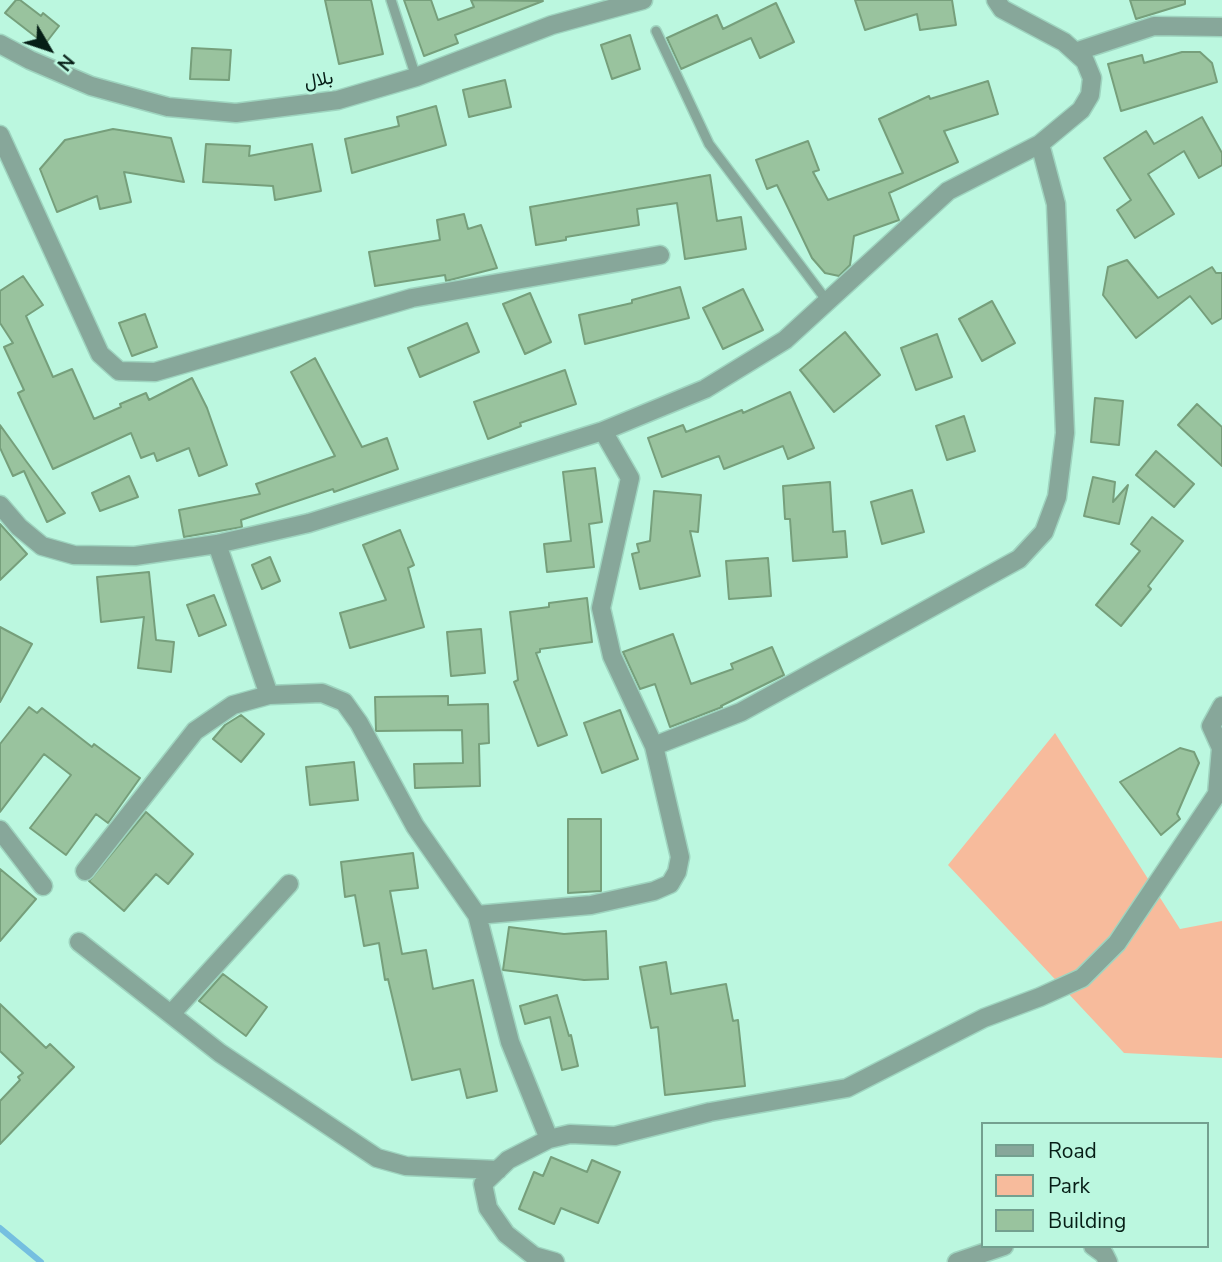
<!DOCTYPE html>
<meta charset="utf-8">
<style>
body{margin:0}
#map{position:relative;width:1222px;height:1262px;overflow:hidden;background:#bbf7df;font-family:"Nunito Sans",sans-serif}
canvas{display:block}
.legend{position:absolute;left:981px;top:1122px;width:228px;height:126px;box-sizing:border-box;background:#bbf7df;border:2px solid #73a08f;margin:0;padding:9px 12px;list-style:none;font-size:21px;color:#061e16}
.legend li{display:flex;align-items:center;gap:14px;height:35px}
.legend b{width:35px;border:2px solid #73a08f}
.north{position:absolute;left:14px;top:14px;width:70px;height:70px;-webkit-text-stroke:5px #bbf7df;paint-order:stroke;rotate:129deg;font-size:19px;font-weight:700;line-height:28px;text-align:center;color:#061e16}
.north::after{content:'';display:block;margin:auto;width:24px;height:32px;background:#061e16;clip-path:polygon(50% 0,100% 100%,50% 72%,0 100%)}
</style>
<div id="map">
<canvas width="1222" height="1262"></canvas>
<ul class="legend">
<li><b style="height:9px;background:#87a79a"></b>Road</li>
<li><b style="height:19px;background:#f7bb9c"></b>Park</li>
<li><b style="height:19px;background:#99c39e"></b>Building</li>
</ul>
<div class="north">N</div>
</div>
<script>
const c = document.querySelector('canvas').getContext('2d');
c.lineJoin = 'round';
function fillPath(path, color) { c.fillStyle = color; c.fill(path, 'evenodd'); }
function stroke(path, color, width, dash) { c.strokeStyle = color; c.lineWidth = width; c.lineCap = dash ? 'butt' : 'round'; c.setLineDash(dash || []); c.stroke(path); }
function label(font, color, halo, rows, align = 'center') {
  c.font = font + ' "Nunito Sans",Vazirmatn,sans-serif'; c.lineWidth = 6; c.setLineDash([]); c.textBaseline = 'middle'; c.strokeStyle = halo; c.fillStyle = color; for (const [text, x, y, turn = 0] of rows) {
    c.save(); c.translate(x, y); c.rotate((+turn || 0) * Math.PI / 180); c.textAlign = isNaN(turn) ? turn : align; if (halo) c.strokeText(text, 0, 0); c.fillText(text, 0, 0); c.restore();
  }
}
fillPath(new Path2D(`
 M1055 733 1180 929 1222 921V1058L1124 1053 948 865Z`), '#f7bb9c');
stroke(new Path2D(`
 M0 1228 41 1262`), '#75bfe0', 6);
const building = new Path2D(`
 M16 0H20L41 16 43 13 59 26 45 44 5 13Z
 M325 0H371L383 54 339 64Z
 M404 0H431L438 20 474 7 471 0 543 1 455 35 458 43 424 56Z
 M855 0H952L956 25 920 30 917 14 865 30Z
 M1130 0H1185V4L1136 19Z
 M776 3 794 42 760 58 751 38 681 69 667 38 717 15 723 29Z
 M630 35 640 69 612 79 601 45Z
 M192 48 231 50 229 80 190 79Z
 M1182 52H1200L1212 63 1217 82 1121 111 1108 64 1142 55 1144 63Z
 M505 80 511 107 469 117 463 90Z
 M988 81 998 114 944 131 958 162 889 193 899 220 854 236 850 265 839 276 825 273 812 258 777 185 767 189 756 160 808 141 819 170 813 172 828 200 903 173 879 119 929 96 930 99Z
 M436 106 446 145 352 173 345 139 399 126 397 117Z
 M1202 117 1222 153V165L1199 178 1184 151 1148 174 1174 214 1135 238 1117 210 1131 200 1104 158 1146 131 1154 144Z
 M113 129 171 138 184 182 124 172 131 202 100 209 97 196 57 212 40 169 65 140Z
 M206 144 250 146 249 156 312 144 321 191 275 200 273 186 203 182Z
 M710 175 717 221 741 217 746 249 685 259 677 203 637 209 639 225 566 237V240L536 245 530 207Z
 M464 214 468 229 481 225 497 268 446 281 445 275 375 286 369 252 440 240 437 220Z
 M1127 260 1158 298 1212 267 1216 273H1222V318L1212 324 1190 296 1136 338 1103 295 1108 267Z
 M23 276 43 305 26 316 53 377 72 369 94 419 121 407 120 404 146 393 149 400 192 378 207 408 227 465 199 476 189 448 157 461 154 453 141 458 131 433 53 469 18 393 24 390 4 347 13 343 0 323V291Z
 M680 287 689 318 585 344 579 315 632 303V300Z
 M743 289 763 330 723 349 703 308Z
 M530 293 551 342 525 354 503 304Z
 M992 301 1015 343 982 361 959 319Z
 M145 314 157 347 132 356 119 323Z
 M467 323 479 352 420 377 408 348Z
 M845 332 880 375 834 412 800 370Z
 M937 334 952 377 916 390 901 348Z
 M315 358 362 447 387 438 398 469 334 492 333 489 241 520 242 527 184 537 179 510 260 494 256 484 335 456 291 372Z
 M565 370 576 404 520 423 521 426 488 439 474 402Z
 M790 392 814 448 788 459 783 446 724 469 719 456 662 477 648 438 683 425 686 432 742 410 743 413Z
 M1095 398 1123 401 1119 445 1091 442Z
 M1197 404 1222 427V466L1178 425Z
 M964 416 975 451 947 460 936 426Z
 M0 425 26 461 65 513 47 522 24 471 13 476 0 448Z
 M1156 451 1194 484 1174 507 1136 475Z
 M595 468 602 522 589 524 594 567 547 572 544 544 571 541 563 472Z
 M129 476 138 497 100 511 92 493Z
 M1093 477 1115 482 1113 502 1128 485 1119 524 1084 516Z
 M830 482 833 532 845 531 847 557 793 561 790 519H785L783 486Z
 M912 490 924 532 882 544 871 502Z
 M654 491 701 495 698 532 690 531 700 576 640 589 632 554 639 552 637 544 650 541Z
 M1152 517 1183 541 1148 586 1151 589 1121 626 1096 605 1140 551 1131 544Z
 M0 524 27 554 0 580Z
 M400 530 414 565 408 568 424 627 350 648 340 613 386 600 363 545Z
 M270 557 280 581 262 589 252 565Z
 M768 558 771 596 729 599 726 561Z
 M149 572 156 640 174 642 171 672 138 668 144 617 101 622 97 577Z
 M214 595 226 625 199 636 187 605Z
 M587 598 592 642 540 649V652L536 653 567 735 538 746 514 682 518 680 510 612 549 607V603Z
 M0 627 32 644 0 702Z
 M481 629 485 673 451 676 447 632Z
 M673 634 691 684 733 669 731 664 772 647 784 675 721 706 722 707 670 727 655 684 640 689 623 652Z
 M448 696V705L488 704 489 743 479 744 480 786 415 788 414 764 463 763 462 730 376 731 375 697Z
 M29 707 37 713 42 708 92 747 94 744 140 778 108 823 96 814 66 855 30 828 71 775 44 754 0 812V744Z
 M620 710 638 759 602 773 584 723Z
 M241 715 264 734 241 762 213 739 225 725Z
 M1180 748 1194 752 1199 763 1177 814 1180 819 1161 835 1120 782Z
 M354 762 358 800 310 805 306 767Z
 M146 812 193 854 168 884 156 874 124 911 89 881Z
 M568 819H601V891L568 893Z
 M413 853 418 888 390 891 402 954 426 950 433 989 473 980 497 1091 467 1098 460 1069 412 1080 388 979 385 980 379 943 364 946 355 895 345 897 341 862Z
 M0 869 36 899 0 941Z
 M509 927 564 934 606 931 608 979 584 980 503 970Z
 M666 962 671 994 726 984 733 1021 738 1020 745 1086 665 1095 658 1027 651 1028 640 967Z
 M223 974 267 1007 246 1036 199 1001Z
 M557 995 569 1036 571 1035 578 1066 562 1070 550 1017 525 1024 520 1006Z
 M0 1004 46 1048 50 1044 74 1067 0 1144V1101L20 1080 18 1077 23 1073 0 1051Z
 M551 1157 587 1172 592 1160 620 1172 598 1223 561 1208 554 1224 519 1209 534 1172 543 1176Z`);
fillPath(building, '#99c39e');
stroke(building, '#769f7b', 2);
const lane = new Path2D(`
 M391 0 416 77
 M656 31 709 144 827 301`);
const street = new Path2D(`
 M0 44 30 60 91 86 168 107 236 113 338 100 416 77 552 25 643 0
 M1075 52 1154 26 1222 27
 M0 135 100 354 119 371 155 372 412 298 660 255
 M0 505 19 527 42 546 74 555 135 556 217 544 309 523 603 431 705 389 785 340 948 191 1040 144 1081 110 1090 95 1092 78 1085 61 1064 42 1002 9 996 0
 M217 544 269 695 322 693 344 702 359 723 415 826 477 915 510 1042 549 1139
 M654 746 741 712 1019 559 1044 532 1057 497 1065 433 1056 204 1040 144
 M0 830 43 886
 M85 871 195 731 233 705 269 695
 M477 915 591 905 654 891 670 884 677 872 680 857 654 746 612 656 601 608 630 478 603 431
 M79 942 220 1053 377 1158 406 1166 498 1170
 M171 1014 289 884
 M1093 1246 1104 1254 1108 1262
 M555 1262 534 1256 506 1234 488 1208 483 1184 508 1160 549 1139 570 1134 615 1136 710 1112 847 1088 984 1018 1040 997 1082 978 1117 943 1217 794 1221 748 1211 726 1222 706
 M957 1262 1004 1246`);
stroke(lane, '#9ed4bf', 12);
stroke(street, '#9ed4bf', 21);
stroke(lane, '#87a79a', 9);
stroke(street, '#87a79a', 18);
label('19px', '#061e16', '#bbf7df', [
 ["بلال",319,81,-9]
]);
</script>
